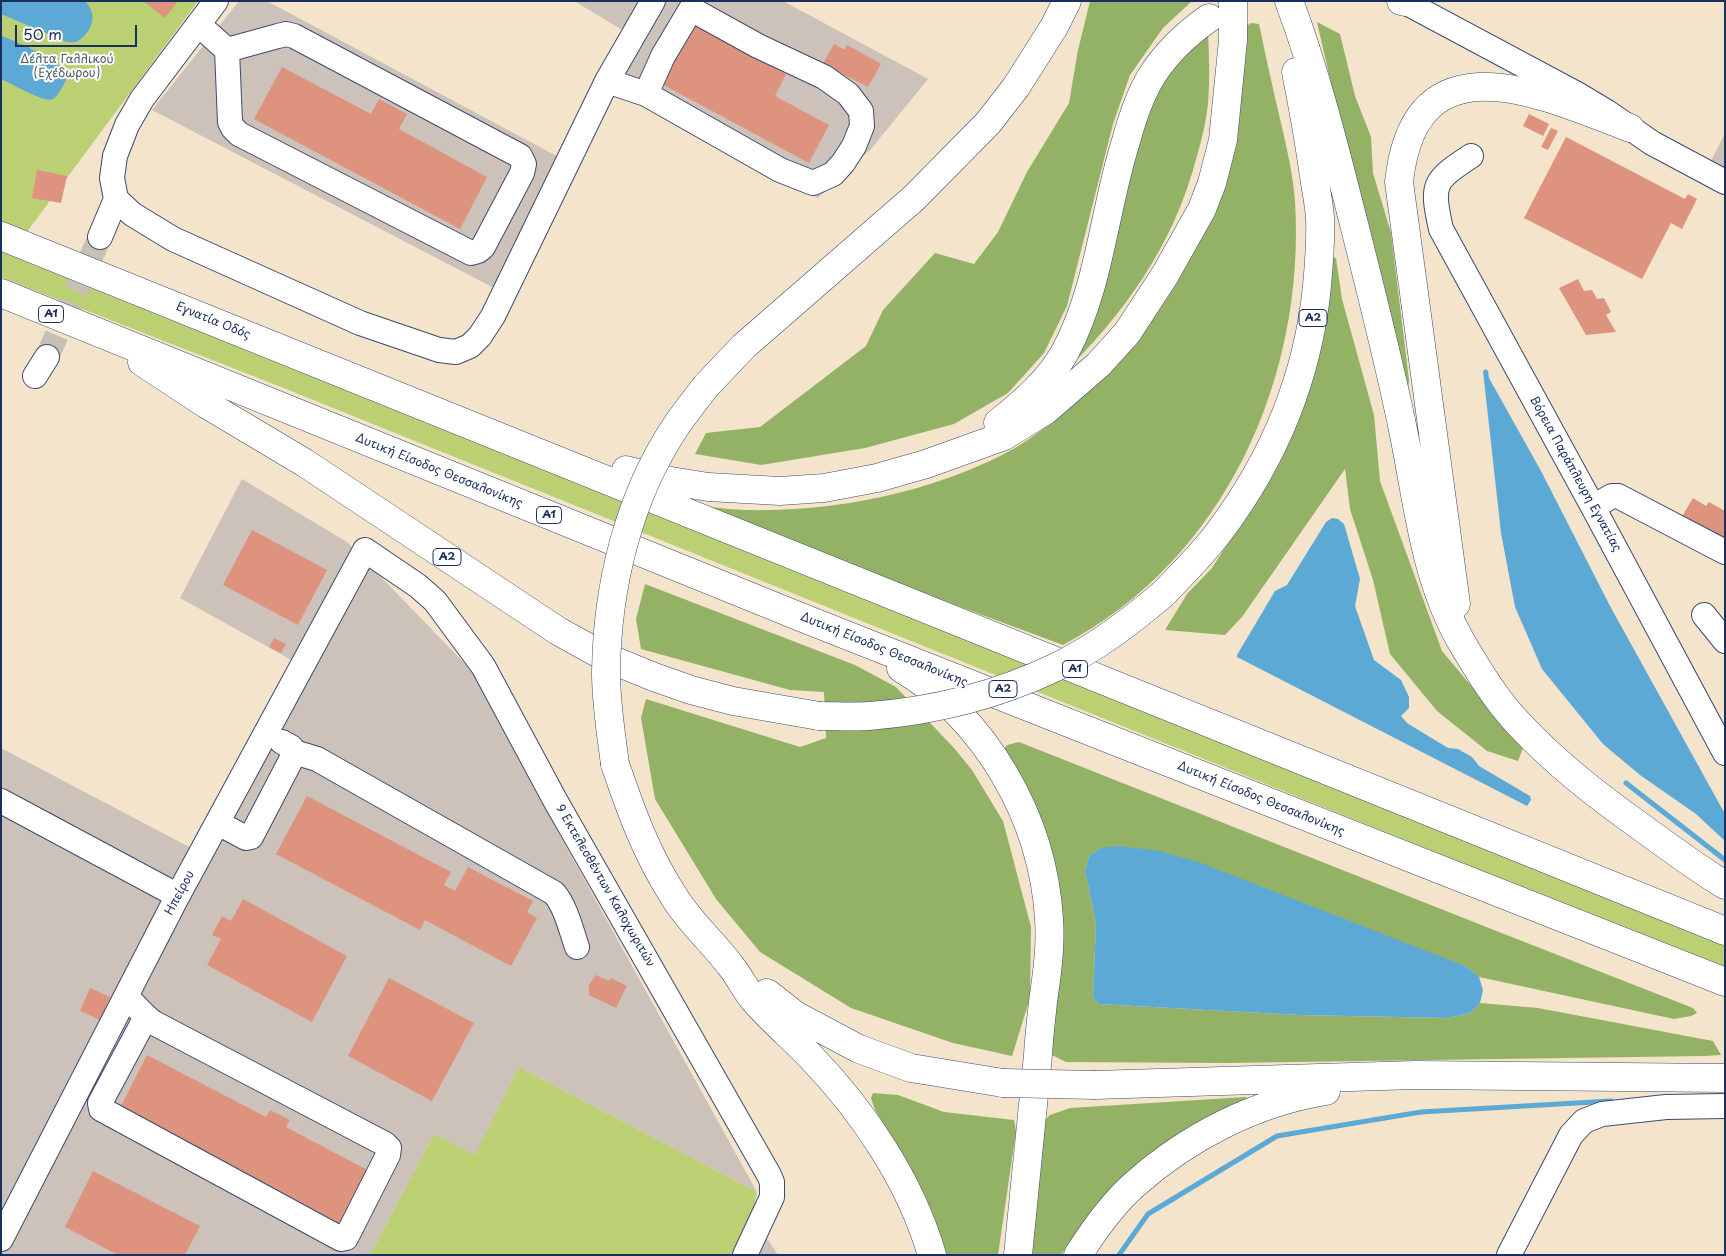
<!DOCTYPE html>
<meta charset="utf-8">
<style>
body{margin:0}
#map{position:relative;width:1726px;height:1256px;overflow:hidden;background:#f4e4cb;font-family:"Playpen Sans",sans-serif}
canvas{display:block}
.frame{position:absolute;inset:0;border:2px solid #1b2f5e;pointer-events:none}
.scale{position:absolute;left:15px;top:25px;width:122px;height:22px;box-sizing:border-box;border:2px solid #1b2f5e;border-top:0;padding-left:6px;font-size:15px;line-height:18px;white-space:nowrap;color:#1b2f5e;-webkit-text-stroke:4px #fff;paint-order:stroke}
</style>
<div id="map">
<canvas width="1726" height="1256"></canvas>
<div class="frame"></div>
<div class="scale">50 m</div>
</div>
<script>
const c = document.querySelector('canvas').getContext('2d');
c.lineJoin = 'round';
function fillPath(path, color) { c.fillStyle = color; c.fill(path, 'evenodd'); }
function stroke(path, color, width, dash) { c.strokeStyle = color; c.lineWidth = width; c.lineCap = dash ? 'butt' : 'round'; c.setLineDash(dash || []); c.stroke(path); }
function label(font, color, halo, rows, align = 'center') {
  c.font = font + ' "Playpen Sans",sans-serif'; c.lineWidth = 4; c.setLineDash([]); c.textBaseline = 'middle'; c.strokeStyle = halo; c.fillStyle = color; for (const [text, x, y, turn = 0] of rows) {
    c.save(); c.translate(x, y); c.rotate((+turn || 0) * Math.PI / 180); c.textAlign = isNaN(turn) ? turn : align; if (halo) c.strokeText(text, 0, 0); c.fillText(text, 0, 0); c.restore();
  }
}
fillPath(new Path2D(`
 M239 1H267L564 160 494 288 152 110Z
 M574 1H642L624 31Z
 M661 1H783L928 79 871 149 818 198 615 87Z
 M1725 133V171L1710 163Z
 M242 479 347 542 475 674 514 751 574 861 757 1192 519 1067 475 1156 434 1134 370 1255H1V748L195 850 295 662 180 598Z
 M766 1237 778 1255H734Z`), '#cdc2b9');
fillPath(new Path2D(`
 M1 1H198L12 252 1334 785 1725 945V969L281 387 1 277Z
 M519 1067 757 1192 750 1225 734 1255H370L434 1134 475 1155Z`), '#bbcf73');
fillPath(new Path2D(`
 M1090 1H1192L1163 28 1130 75 1113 124 1067 306 1044 353 1008 393 954 424 865 448 761 465 695 454 706 433 760 427 866 346 883 310 935 253 974 264 998 232 1027 172 1069 103 1078 50Z
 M1317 22 1340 34 1355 96 1371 137 1373 173 1391 233 1409 380 1406 412Z
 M1251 23 1259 24C1266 57 1273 90 1281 123 1287 149 1293 175 1295 201 1306 378 1224 561 1063 645L681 503C702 506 724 509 745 510 832 512 926 494 1004 454 1038 437 1076 403 1103 376 1153 327 1191 268 1215 202 1221 186 1221 165 1224 148 1231 108 1238 67 1245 27Z
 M1208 31C1209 55 1210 80 1208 104 1206 121 1202 139 1197 156 1173 247 1125 313 1059 378L1128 146 1169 66Z
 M1326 256 1336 258 1342 299 1374 415 1380 481 1442 651 1523 748 1518 761 1487 751 1437 711 1390 654 1373 580 1350 509 1345 469 1242 617 1225 635 1165 630 1187 594 1212 568 1259 495 1297 418 1321 349Z
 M645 584 855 665 896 687 954 748 972 770 1003 821 1031 927 1030 998 1012 1056 953 1043 851 1008 760 952 716 899 655 799 641 718 646 699 800 747 826 738 824 692 790 690 641 649 636 619Z
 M1019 742 1499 932 1693 1008 1697 1013 1691 1016 1674 1019 1479 977 1465 966 1101 848 1089 856 1085 871 1096 923 1093 997 1098 1004 1299 1015 1448 1018 1470 1013 1480 1003 1538 1008 1713 1041 1721 1055 1704 1056 1226 1063 1066 1062 1052 1055V1022L1059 923 1002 753 1007 745Z
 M873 1093 898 1095 944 1112 1014 1120 1016 1131 998 1255H944C932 1201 903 1156 875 1110L871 1098Z
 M1246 1097 1248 1102 1094 1210 1061 1255H1026L1041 1124 1050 1115 1070 1108Z`), '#94b265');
fillPath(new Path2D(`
 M1 1H85C95 11 95 24 85 35 82 38 79 41 75 42 72 43 69 42 67 42L1 14Z
 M1 36C16 41 66 62 67 78 64 84 59 95 53 99 46 104 11 83 1 79Z
 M1486 369 1488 371 1489 378 1541 471 1610 606 1725 814V841L1696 814 1640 775 1603 744 1542 669 1515 607 1501 533 1483 371Z
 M1332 518 1338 519 1344 524 1360 579 1355 606 1374 660 1401 680 1409 697V708L1401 716 1407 723 1448 748 1458 749 1472 757 1479 766 1530 796 1531 800 1527 806 1237 657V655L1275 591 1287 585 1326 522Z
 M1119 846 1160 851 1201 863 1465 966 1479 977 1483 990 1480 1003 1470 1013 1448 1018 1299 1015 1098 1004 1093 997 1096 923 1085 871 1089 856 1101 848Z`), '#5da9d6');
stroke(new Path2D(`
 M1626 783 1725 860
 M1119 1255 1148 1214 1277 1136 1421 1112 1611 1101`), '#5da9d6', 5);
fillPath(new Path2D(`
 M143 1H178L165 18Z
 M693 24 786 74 775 96 829 125 809 163 658 82Z
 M834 44 845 50 847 45 881 64 868 87 823 64Z
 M282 67 371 114 379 99 407 114 399 129 487 177 460 229 254 119Z
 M1529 114 1549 124 1543 136 1523 126Z
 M1551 128 1558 131 1548 150 1541 147Z
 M1566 137 1685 199 1688 194 1697 199 1682 229 1671 223 1642 279 1524 218Z
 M37 170 67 176 61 203 32 198Z
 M1578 279 1584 291 1592 290 1597 299 1604 298 1611 312 1606 315 1616 332 1586 335 1559 288Z
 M1693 498 1706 506 1709 502 1725 511V541L1680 520Z
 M252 530 327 570 298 625 223 585Z
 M274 638 286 644 281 653 269 647Z
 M307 796 451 872 444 885 455 891 468 867 533 901 527 912 537 918 511 966 425 920 420 930 276 854Z
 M243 899 347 956 312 1022 207 965 221 939 212 935 222 916 231 921Z
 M596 975 609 981 611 978 627 986 616 1008 589 995V985Z
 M389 978 474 1023 432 1101 348 1056Z
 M90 988 110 997 100 1020 80 1011Z
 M147 1055 266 1117 270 1110 290 1120 286 1127 371 1172 341 1229 120 1108Z
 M93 1171 200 1226 185 1255H118L65 1227Z`), '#dd937e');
stroke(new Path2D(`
 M47 357 100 237`), '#c9c0b5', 24, [24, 12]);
const minor = new Path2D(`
 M1403 1 1577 94 1607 112 1652 143 1725 182
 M199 25 227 50 230 122 233 128 239 134 471 253 478 251 483 247 522 173 524 164 520 156 294 36 286 34 278 36 227 50
 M607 81 646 94 663 56 691 9 758 46 824 77 848 94 861 111 862 126 854 146 843 163 833 174 813 183 780 170 646 94
 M1471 156C1433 181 1431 184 1441 229L1593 507 1725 753
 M116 199 132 214 173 239 360 323 439 350 456 352 470 346 480 336 493 316 607 81 653 1
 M100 237 116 199 112 178 115 156 127 125 142 99 216 1
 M35 376 47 357
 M1593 507 1612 496H1618L1725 552
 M1704 615 1725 641
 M294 752 317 759 554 893C566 907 571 930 577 947
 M1 801 169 891 176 899
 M218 823 246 838 251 837 291 760 294 752 291 747 282 742
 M127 997C136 1006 144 1016 154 1023L385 1144 389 1148 388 1155 346 1238 341 1239 101 1109 100 1103 146 1017
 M1 1239 176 899 365 550 418 586 435 601 483 666 555 800 769 1175 772 1182V1197L745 1255
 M1509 1255 1571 1135 1584 1121 1602 1114 1666 1107 1725 1106`);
const highway = new Path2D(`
 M1289 1C1316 73 1335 149 1354 224 1371 292 1389 361 1403 430 1418 502 1424 578 1462 643 1478 670 1496 700 1518 723 1556 764 1599 797 1644 829 1670 848 1697 868 1725 885
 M1401 1 1405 2
 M1 236 1725 931
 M1 293 803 618 1725 982
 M142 362 206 404 305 463 558 631 605 657 654 677 691 690 733 701 819 716
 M706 386 744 346 914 198 988 123 1016 87 1054 27 1067 1
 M998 423C1024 402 1049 381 1065 352 1100 287 1104 210 1126 141 1132 119 1139 97 1151 77 1166 53 1186 34 1209 18
 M626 470 671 481 708 487 780 491 824 488 877 478 926 464 1004 436 1046 410 1098 365 1127 333 1165 275 1202 209 1212 183 1223 140 1233 40V1
 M1163 594C1182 574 1202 555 1219 532 1274 459 1308 377 1317 286 1319 264 1321 240 1320 218 1319 204 1316 190 1314 176 1309 141 1303 107 1296 72
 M1456 604 1399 182C1415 34 1541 94 1630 128
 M901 668C987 720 1043 819 1049 919 1051 947 1047 974 1043 1002 1041 1020 1039 1037 1038 1055 1031 1121 1025 1188 1018 1255
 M615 764C631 811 646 853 673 895 689 922 712 941 730 965 739 976 745 989 754 1000 771 1020 792 1037 810 1056 863 1111 910 1180 932 1255
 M767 993 795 1015 859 1049 911 1068 1003 1083
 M1095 1085 1415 1075 1725 1078
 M1078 1255C1094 1230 1113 1203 1135 1184 1188 1137 1256 1102 1326 1091`);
stroke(minor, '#3c4a6e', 26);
stroke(highway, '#3c4a6e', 29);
stroke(minor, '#fff', 24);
stroke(highway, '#fff', 28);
const highwayBridge = new Path2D(`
 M819 716C836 716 853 717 869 716 933 711 998 695 1056 667 1095 649 1130 622 1163 594
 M615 764C611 734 606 703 606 673 607 587 628 498 676 426 685 413 696 399 706 386
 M1003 1083 1095 1085`);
stroke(highwayBridge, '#3c4a6e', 29, []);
stroke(highwayBridge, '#fff', 28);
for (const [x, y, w] of [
 [51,314,25],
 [1313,318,28],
 [549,515,25],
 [447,557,28],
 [1075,669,25],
 [1003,689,28]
]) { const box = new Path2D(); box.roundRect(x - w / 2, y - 8.5, w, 17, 4); c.fillStyle = '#fff'; c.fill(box); stroke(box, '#1b2f5e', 1); }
label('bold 11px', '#1b2f5e', null, [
 ["Α1",51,314],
 ["Α2",1313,318],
 ["Α1",549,515],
 ["Α2",447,557],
 ["Α1",1075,669],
 ["Α2",1003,689]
]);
label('12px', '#4b5f64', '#fff', [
 ["Δέλτα Γαλλικού",67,60],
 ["(Εχέδωρου)",67,74]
]);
label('12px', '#1b2f5e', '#fff', [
 ["Εγνατία Οδός",213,321,22],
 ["Δυτική Είσοδος Θεσσαλονίκης",439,471,22],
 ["Βόρεια Παράπλευρη Εγνατίας",1575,474,61],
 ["Δυτική Είσοδος Θεσσαλονίκης",884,650,22],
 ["Δυτική Είσοδος Θεσσαλονίκης",1261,799,22],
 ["9 Εκτελεσθέντων Καλοχωριτών",605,886,60],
 ["Ηπείρου",180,893,-62]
]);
</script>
